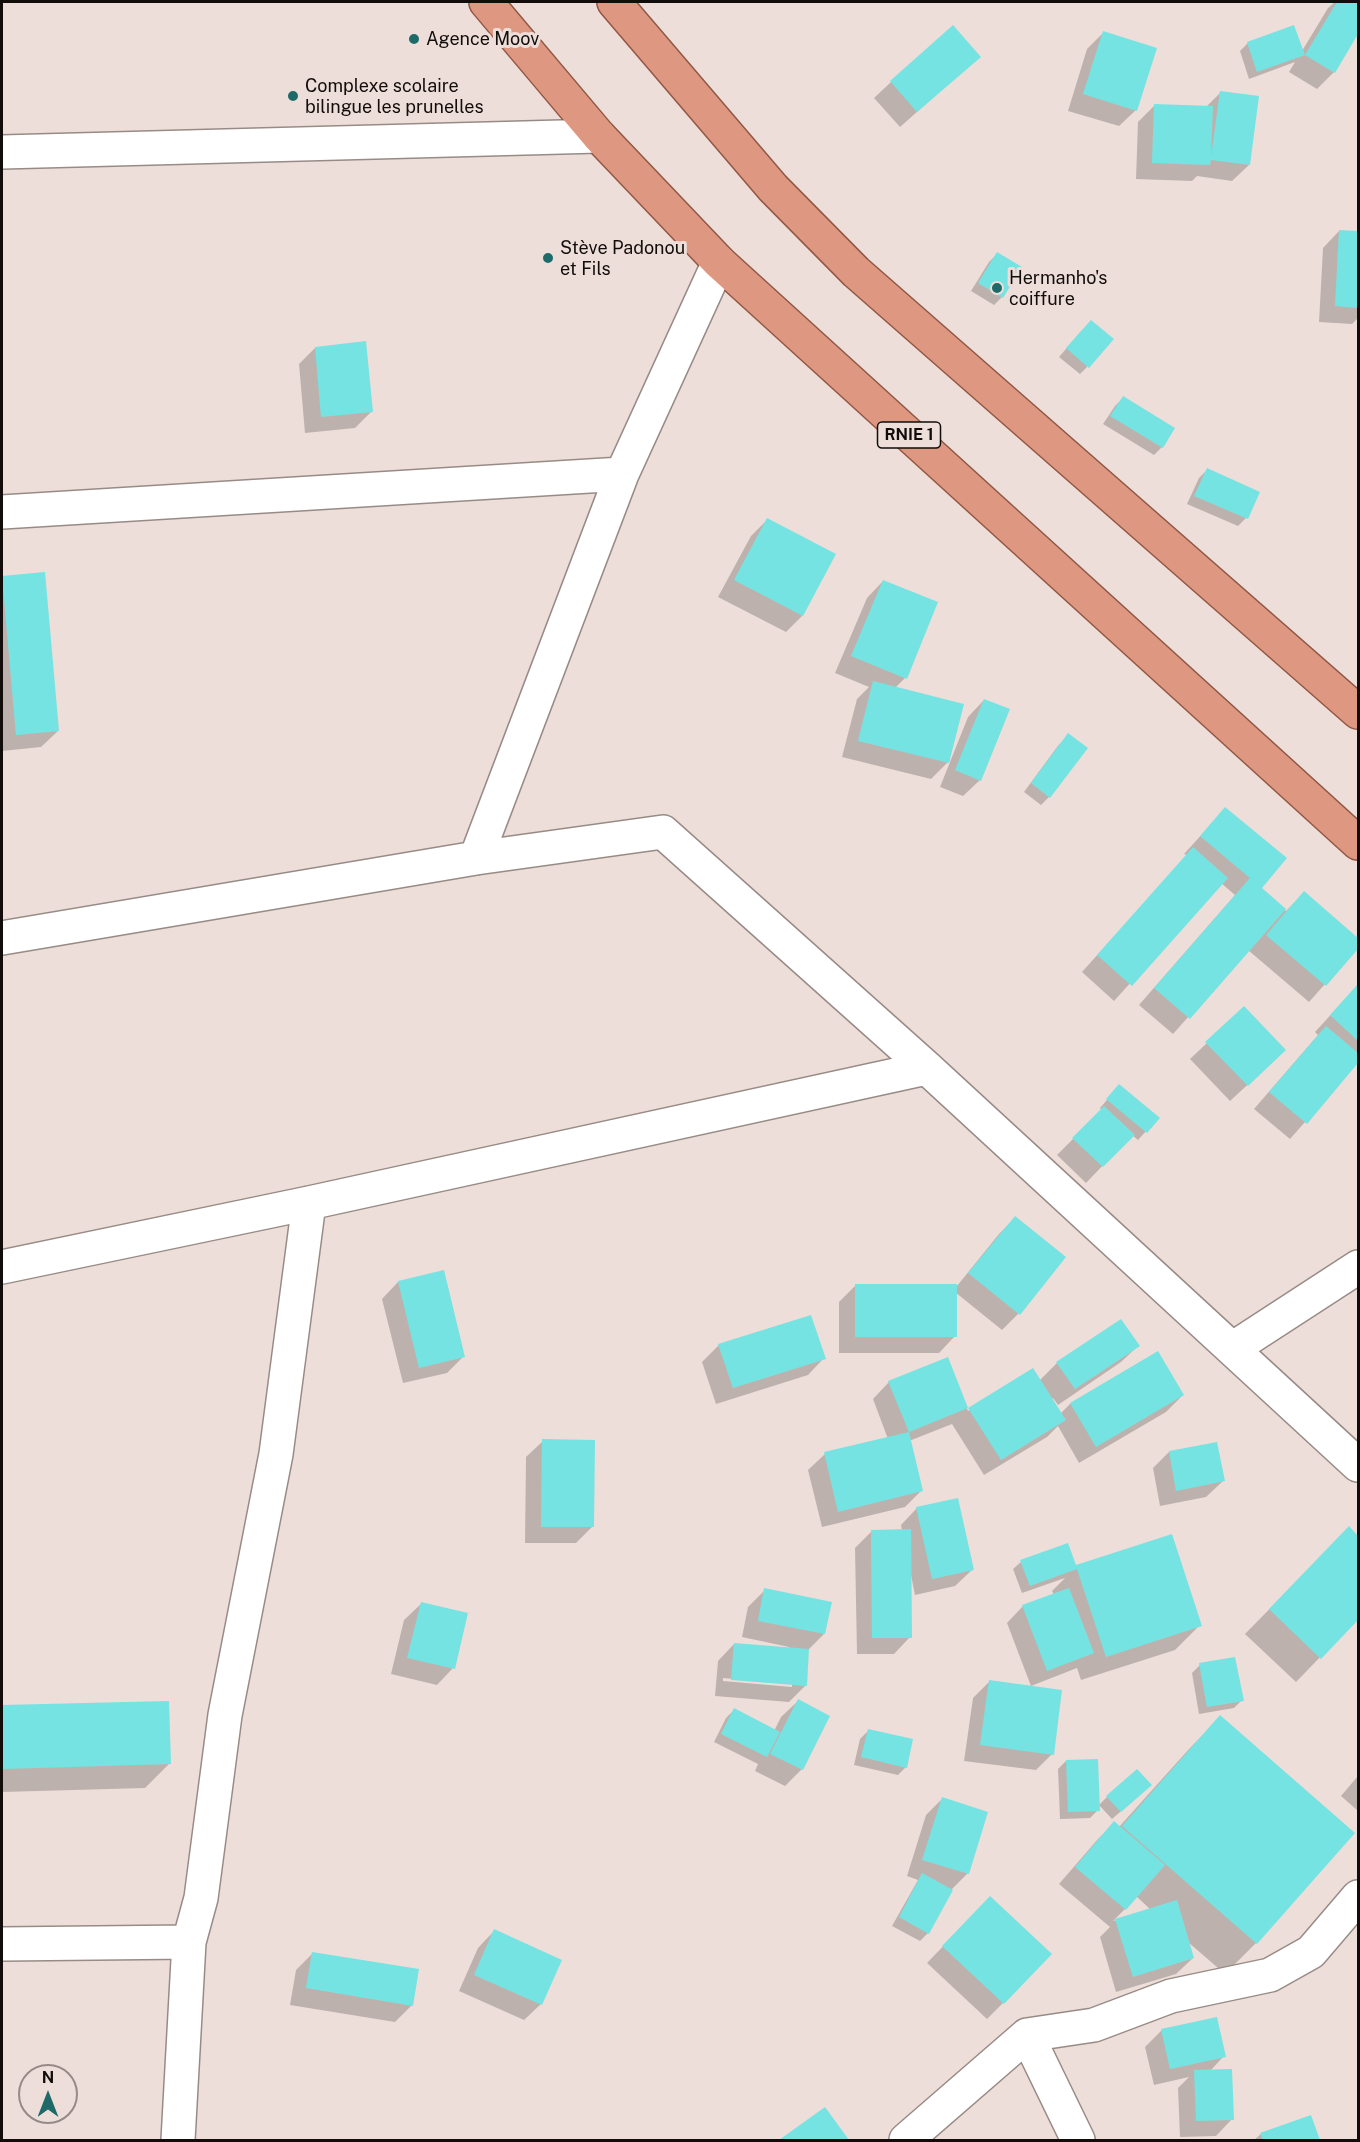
<!DOCTYPE html>
<meta charset="utf-8">
<style>
body{margin:0}
#map{position:relative;width:1360px;height:2142px;overflow:hidden;background:#edded9;font-family:"Public Sans",sans-serif}
canvas{display:block}
.frame{position:absolute;inset:0;border:3px solid #120d0b;pointer-events:none}
.north{position:absolute;left:18px;top:2064px;width:60px;height:60px;box-sizing:border-box;background:#edded9;border:2px solid #958a87;border-radius:50%;rotate:0deg;font-size:16px;font-weight:700;line-height:24px;text-align:center;color:#120d0b}
.north::after{content:'';display:block;margin:auto;width:21px;height:27px;background:#1d6a69;clip-path:polygon(50% 0,100% 100%,50% 72%,0 100%)}
</style>
<div id="map">
<canvas width="1360" height="2142"></canvas>
<div class="frame"></div>
<div class="north">N</div>
</div>
<script>
const c = document.querySelector('canvas').getContext('2d');
c.lineJoin = 'round';
function fillPath(path, color) { c.fillStyle = color; c.fill(path, 'evenodd'); }
function stroke(path, color, width, dash) { c.strokeStyle = color; c.lineWidth = width; c.lineCap = dash ? 'butt' : 'round'; c.setLineDash(dash || []); c.stroke(path); }
function label(font, color, halo, rows, align = 'center') {
  c.font = font + ' "Public Sans",sans-serif'; c.lineWidth = 6; c.setLineDash([]); c.textBaseline = 'middle'; c.strokeStyle = halo; c.fillStyle = color; for (const [text, x, y, turn = 0] of rows) {
    c.save(); c.translate(x, y); c.rotate((+turn || 0) * Math.PI / 180); c.textAlign = isNaN(turn) ? turn : align; if (halo) c.strokeText(text, 0, 0); c.fillText(text, 0, 0); c.restore();
  }
}
fillPath(new Path2D(`
 M1335 2H1358V31L1334 72 1317 89 1289 72 1295 62 1249 79 1240 51 1248 43 1302 51 1328 8Z
 M1103 33 1136 110 1119 126 1068 111 1087 49Z
 M979 57 900 127 874 98 891 82Z
 M1220 93 1249 165 1232 181 1197 176 1192 181 1136 179 1138 122 1155 105 1206 107Z
 M1339 231 1358 232V318L1352 324 1319 322 1323 248Z
 M997 254 1002 297 994 305 971 291 989 262Z
 M1083 329 1087 367 1080 374 1059 357Z
 M315 348 371 412 355 428 305 433 299 364Z
 M1123 398 1173 428 1162 447 1154 455 1103 424 1115 406Z
 M1207 470 1258 493 1246 518 1238 526 1187 504 1199 478Z
 M767 520 802 616 786 632 718 597 751 536Z
 M2 577 58 731 41 747 2 751Z
 M883 581 905 678 895 688 950 760 931 779 842 757 857 699 869 687 835 673 867 598Z
 M984 700 980 780 963 796 940 787 968 717Z
 M1060 743 1049 797 1041 805 1024 792Z
 M1225 809 1260 889 1286 911 1304 893 1358 940V947L1309 1002 1248 950 1173 1034 1139 1005 1235 895 1221 883 1114 1001 1082 972 1187 855 1184 854Z
 M1358 985V1062L1290 1139 1254 1109 1318 1035 1315 1032Z
 M1207 1043 1268 1066 1230 1101 1190 1059Z
 M1112 1094 1158 1118 1138 1140 1132 1135 1086 1183 1057 1155 1102 1110 1100 1108Z
 M1015 1218 1018 1314 1002 1330 955 1292V1336L939 1353H839V1302L855 1286H957L999 1234Z
 M442 1272 464 1356 447 1373 403 1383 382 1299 398 1282Z
 M1121 1321 1138 1346 1121 1362 1058 1405 1053 1398 1051 1400 1060 1414 1070 1404 1158 1353 1183 1395 1166 1412 1079 1463 1058 1426 1047 1437 984 1475 952 1424 909 1441 921 1491 905 1507 822 1527 808 1470 825 1454 888 1439 873 1399 889 1382 947 1359 968 1411 1033 1370 1039 1381 1057 1363Z
 M719 1345 824 1358 808 1375 716 1404 702 1362Z
 M543 1441 592 1527 576 1543H525L526 1457Z
 M1169 1452 1223 1481 1206 1497 1160 1506 1153 1468Z
 M917 1508 972 1570 955 1586 915 1595 911 1575 910 1637 894 1654H857L855 1548 872 1531H902L901 1525Z
 M1349 1528 1358 1538V1618L1296 1682 1245 1634Z
 M1021 1562 1075 1568 1200 1625 1175 1650 1081 1680 1077 1668 1031 1686 1007 1623 1023 1606 1054 1595 1052 1591 1065 1578 1022 1593 1013 1569Z
 M765 1590 824 1634 808 1650 805 1686 789 1702 715 1696 718 1661 734 1644 788 1649 789 1647 742 1637 748 1607ZM723 1678 792 1684V1687L723 1681Z
 M421 1604 453 1668 437 1685 391 1674 404 1620Z
 M1200 1665 1242 1700 1234 1708 1199 1714 1192 1673Z
 M990 1681 1052 1754 1036 1770 964 1761 973 1698Z
 M798 1701 828 1716 802 1769 785 1786 755 1771 758 1764 714 1742 726 1718 734 1710 774 1731 781 1717Z
 M168 1703 169 1764 145 1788 2 1792V1707Z
 M1220 1717 1256 1943 1225 1974 1188 1942 1193 1958 1176 1974 1116 1992 1100 1937 1110 1927 1059 1884 1098 1839 1114 1823 1119 1827 1189 1749ZM1136 1896 1151 1910 1113 1921 1125 1909Z
 M868 1731 906 1767 898 1775 854 1765 860 1739Z
 M1066 1761 1098 1810 1090 1818 1060 1819 1058 1769Z
 M1358 1776V1811L1341 1796Z
 M1142 1793 1112 1819 1099 1805 1107 1797Z
 M942 1799 968 1873 951 1890 928 1933 920 1941 892 1926 918 1880 907 1876 926 1815Z
 M974 1914 1003 2003 987 2019 927 1963Z
 M494 1931 541 2004 524 2020 459 1991 478 1948Z
 M313 1953 412 2005 395 2022 290 2005 296 1970Z
 M1162 2030 1224 2056 1210 2071 1232 2119 1216 2136 1180 2137 1178 2088 1189 2077 1154 2085 1145 2047Z
 M824 2109 848 2140H782Z
 M1310 2116 1318 2140H1254L1261 2134Z`), '#0003');
fillPath(new Path2D(`
 M1337 2H1358V34L1335 73 1305 55Z
 M953 25 981 57 917 112 890 81Z
 M1294 25 1305 55 1257 72 1247 42Z
 M1103 31 1157 48 1137 111 1083 94Z
 M1220 91 1259 96 1250 165 1211 160 1210 165 1152 163 1154 104 1213 106 1211 157Z
 M1339 230 1358 231V308L1335 306Z
 M997 252 1022 267 1003 298 978 283Z
 M1091 320 1114 339 1089 368 1066 348Z
 M366 341 373 412 321 417 315 347Z
 M1123 396 1175 428 1163 448 1110 416Z
 M1207 468 1260 492 1248 519 1194 496Z
 M767 518 836 554 803 616 734 580Z
 M45 572 59 731 16 735 2 576Z
 M883 580 938 602 907 679 851 656Z
 M873 681 964 704 949 763 858 741Z
 M984 699 1010 709 981 781 955 770Z
 M1068 733 1088 748 1050 798 1031 783Z
 M1225 807 1287 858 1262 888 1286 909 1190 1019 1154 988 1250 878 1200 836Z
 M1193 847 1228 878 1132 986 1097 955Z
 M1304 891 1358 938V949L1326 986 1266 935Z
 M1358 984V1041L1330 1015Z
 M1244 1006 1286 1050 1248 1086 1205 1042Z
 M1326 1026 1358 1053V1063L1307 1124 1269 1092Z
 M1119 1084 1160 1118 1147 1133 1106 1099Z
 M1104 1106 1135 1135 1103 1167 1072 1138Z
 M1015 1216 1066 1257 1020 1315 968 1273Z
 M444 1270 465 1357 419 1368 398 1281Z
 M855 1284H957V1337H855Z
 M811 1315 826 1359 733 1388 718 1344Z
 M1121 1319 1140 1346 1075 1389 1056 1362Z
 M1158 1351 1184 1395 1096 1447 1070 1403Z
 M948 1357 968 1408 909 1432 923 1491 838 1512 824 1452 909 1432 888 1381Z
 M1033 1368 1066 1420 1001 1460 968 1408Z
 M542 1439 595 1440 594 1527H541Z
 M1217 1442 1225 1481 1176 1491 1169 1451Z
 M958 1498 974 1570 932 1579 916 1507Z
 M1349 1526 1358 1536V1620L1321 1659 1269 1609Z
 M911 1529 912 1638H872L871 1530Z
 M1172 1534 1202 1626 1106 1657 1077 1569 1030 1586 1020 1560 1068 1543 1076 1565Z
 M764 1588 832 1602 825 1634 758 1621Z
 M1069 1588 1094 1653 1047 1671 1022 1605Z
 M421 1602 468 1613 455 1669 407 1658Z
 M734 1643 809 1649 807 1686 731 1680Z
 M1235 1657 1244 1701 1207 1707 1199 1663Z
 M989 1680 1062 1690 1054 1755 980 1745Z
 M798 1699 830 1716 803 1770 770 1754Z
 M169 1701 171 1764 2 1769V1705Z
 M734 1708 780 1732 767 1757 721 1734Z
 M1220 1715 1355 1833 1257 1944 1122 1826Z
 M868 1729 913 1739 907 1768 861 1757Z
 M1098 1759 1100 1811 1068 1812 1066 1760Z
 M1137 1769 1152 1785 1121 1812 1106 1796Z
 M942 1797 988 1812 969 1874 922 1860Z
 M1114 1821 1165 1865 1126 1910 1075 1867Z
 M922 1873 953 1890 929 1934 899 1917Z
 M990 1896 1052 1954 1004 2004 942 1946Z
 M1177 1900 1194 1958 1133 1977 1115 1919Z
 M494 1929 562 1960 542 2005 474 1975Z
 M312 1952 419 1969 413 2006 306 1988Z
 M1217 2017 1226 2057 1170 2069 1161 2029Z
 M1232 2069 1234 2120 1196 2121 1194 2070Z
 M825 2107 849 2140H779Z
 M1311 2115 1320 2140H1263L1260 2133Z`), '#75e3e2');
const minor = new Path2D(`
 M2 152 599 136
 M2 512 622 474
 M476 858 622 474 719 262
 M2 938 476 858 663 832 927 1068 1358 1465
 M2 1267 309 1203 927 1068
 M1232 1349 1358 1267
 M2 1944 189 1942
 M1027 2035 1078 2140
 M178 2140 189 1942 201 1898 225 1715 276 1454 309 1203
 M906 2140 1027 2035 1094 2025 1171 1996 1270 1975 1311 1952 1358 1897`);
const trunk = new Path2D(`
 M486 2 599 136 719 262 1358 843
 M614 2 773 188 856 272 1358 712`);
stroke(minor, '#988b86', 36);
stroke(trunk, '#915744', 36);
stroke(minor, '#fff', 33);
stroke(trunk, '#de9882', 33);
for (const [x, y, r, color] of [
 [414,39,6,"#1d6a69"],
 [293,96,6,"#1d6a69"],
 [548,258,6,"#1d6a69"],
 [997,288,6,"#1d6a69"]
]) { const dot = new Path2D(); dot.arc(x, y, r, 0, 2 * Math.PI); c.fillStyle = color; c.fill(dot); stroke(dot, '#edded9', 2); }
for (const [x, y, w] of [
 [909,435,63]
]) { const box = new Path2D(); box.roundRect(x - w / 2, y - 13, w, 26, 4.5); c.fillStyle = '#edded9'; c.fill(box); stroke(box, '#120d0b', 1.5); }
label('bold 16px', '#120d0b', null, [
 ["RNIE 1",909,435]
]);
label('18px', '#120d0b', '#edded9', [
 ["Agence Moov",426,39],
 ["Complexe scolaire",305,86],
 ["bilingue les prunelles",305,107],
 ["Stève Padonou",560,248],
 ["et Fils",560,269],
 ["Hermanho's",1009,278],
 ["coiffure",1009,299]
], 'left');
</script>
